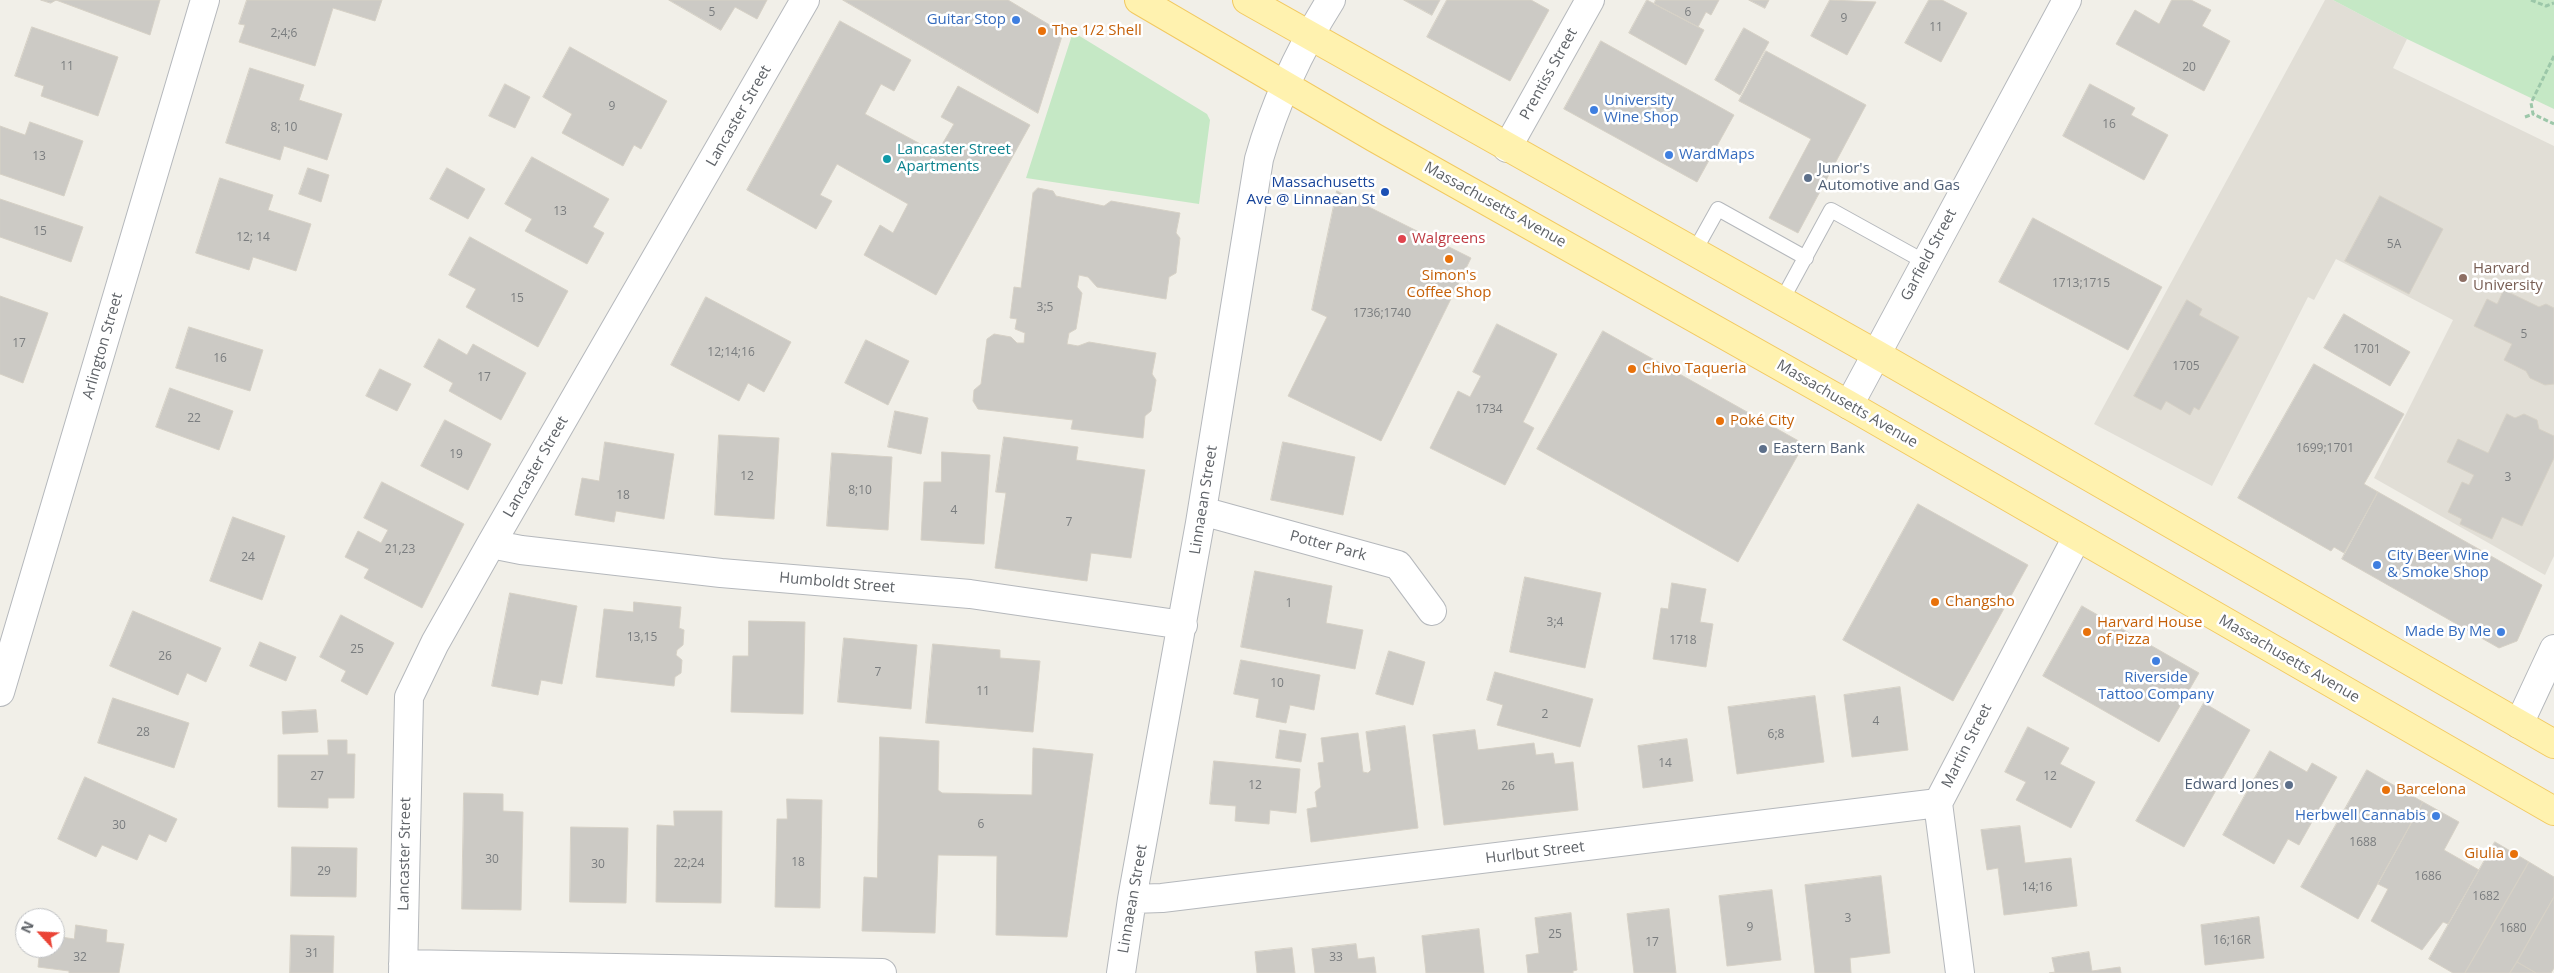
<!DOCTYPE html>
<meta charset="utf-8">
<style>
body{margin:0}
#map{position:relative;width:2554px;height:973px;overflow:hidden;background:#f1efe8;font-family:"Open Sans",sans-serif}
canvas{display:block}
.north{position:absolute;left:15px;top:908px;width:50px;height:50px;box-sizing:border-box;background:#fff;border:1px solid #bfc1c3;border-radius:50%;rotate:295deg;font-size:14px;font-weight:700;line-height:20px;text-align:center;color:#5f6368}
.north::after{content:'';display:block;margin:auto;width:18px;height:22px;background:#ea4335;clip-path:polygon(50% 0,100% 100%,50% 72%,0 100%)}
</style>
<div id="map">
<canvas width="2554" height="973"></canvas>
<div class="north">N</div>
</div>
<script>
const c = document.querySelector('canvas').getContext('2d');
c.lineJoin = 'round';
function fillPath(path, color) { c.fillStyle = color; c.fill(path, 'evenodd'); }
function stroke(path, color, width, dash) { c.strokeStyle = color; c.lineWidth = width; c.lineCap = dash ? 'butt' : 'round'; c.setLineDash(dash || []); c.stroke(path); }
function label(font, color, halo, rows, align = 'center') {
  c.font = font + ' "Open Sans",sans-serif'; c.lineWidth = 5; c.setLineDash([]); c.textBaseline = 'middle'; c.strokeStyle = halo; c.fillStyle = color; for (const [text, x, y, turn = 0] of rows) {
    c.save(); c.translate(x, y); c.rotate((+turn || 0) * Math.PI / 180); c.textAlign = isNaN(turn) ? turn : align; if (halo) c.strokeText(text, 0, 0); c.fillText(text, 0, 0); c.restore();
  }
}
fillPath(new Path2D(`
 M2325 0H2333L2407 39 2393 68 2554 146V556L2545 575 2374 478 2453 320 2336 259 2314 300 2308 297 2212 486 2094 424Z`), '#e1ded6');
fillPath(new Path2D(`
 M2333 0H2554V109L2407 39Z
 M1073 32 1207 114 1210 120 1199 204 1026 178Z`), '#c5e8c5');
const building = new Path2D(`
 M41 0H160L150 35 56 0 51 3Z
 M247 0H382L375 21 333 8 315 66 239 42 245 25 239 24Z
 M669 0H767L757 19 735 7 721 30Z
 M843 0H1008L1063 33 1038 113Z
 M1404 0H1440L1432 15Z
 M1447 0H1531L1549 10 1510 81 1427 37Z
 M1647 0 1704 30 1686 65 1629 33Z
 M1656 0H1719L1711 15 1706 12 1698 27 1654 4Z
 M1749 0H1769L1765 8Z
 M1830 0 1876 2 1847 55 1811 36Z
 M1929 0H1942L1967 13 1941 62 1905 43Z
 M2172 0H2191L2211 10 2202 26 2230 41 2204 91 2116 44 2135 10 2159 24Z
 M840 21 911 60 894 91 881 84 865 114 937 153 954 124 941 117 958 86 1030 125 936 295 864 255 880 225 893 233 908 204 837 164 820 195 832 201 816 229 747 190Z
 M32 27 118 57 98 116 41 96 44 86 15 76Z
 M1744 28 1769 42 1740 95 1715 80Z
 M1601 41 1734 115 1697 182 1564 109Z
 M570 47 667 101 641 149 634 145 623 166 562 133 572 114 543 97Z
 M1766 51 1866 105 1798 233 1769 218 1811 139 1739 101Z
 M250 68 304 85 299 100 342 114 327 160 284 146 280 160 226 143Z
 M505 84 530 97 515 128 489 116Z
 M2090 84 2135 108 2131 115 2168 135 2144 180 2063 136Z
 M30 122 83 141 64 196 0 174V126L25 135Z
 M532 157 609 199 593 227 604 233 587 264 525 231 532 219 505 204Z
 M308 168 329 175 321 202 299 194Z
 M447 168 485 189 468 219 430 199Z
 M220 178 273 195 268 210 311 224 296 271 253 257 249 270 196 253Z
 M1038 188 1053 191 1056 196 1104 206 1111 201 1180 213 1176 233 1180 238 1176 273 1169 277 1166 299 1097 287 1088 277 1079 275 1077 287 1082 293 1076 329 1069 333 1067 344 1078 346 1089 342 1156 353 1152 374 1156 380 1151 411 1145 416 1143 438 1071 429 1073 420 978 409 973 401 974 390 981 384 987 339 994 334 1011 337 1017 343H1024L1025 333 1015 329 1017 319 1010 318 1014 287 1021 288 1033 193Z
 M1337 191 1471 258 1381 441 1288 396 1327 317 1312 310Z
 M2380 196 2443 229 2409 294 2345 261Z
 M0 199 83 227 71 262 0 237Z
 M2033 218 2162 287 2128 350 1999 282Z
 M470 237 568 291 538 347 466 307 476 289 449 275Z
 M2504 290 2539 307 2546 304 2554 308V384L2545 385 2530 378 2526 371 2504 360 2512 344 2474 326 2487 299 2497 304Z
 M0 296 48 313 23 383 0 374Z
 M706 297 791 342 764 392 748 383 739 401 671 365Z
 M2187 300 2202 309 2199 315 2239 337 2199 410 2194 407 2190 415 2166 401 2161 410 2134 396Z
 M2344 314 2410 352 2390 386 2324 348Z
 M1497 324 1557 354 1523 422 1534 428 1505 485 1430 448 1458 391 1470 397 1481 376 1473 372Z
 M189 327 263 350 250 391 176 368Z
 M1603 331 1804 444 1738 562 1537 449Z
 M439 339 467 355 473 344 526 373 501 420 449 391 453 383 424 367Z
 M866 340 909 361 888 405 845 383Z
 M2314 364 2404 414 2364 484 2378 492 2344 553 2334 547 2331 551 2238 498Z
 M380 369 411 384 397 411 366 396Z
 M170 388 233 411 219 450 156 427Z
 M895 411 928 418 921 454 888 447Z
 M2507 414 2515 418 2524 414 2537 420 2539 429 2554 436V458L2522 526 2502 517 2492 539 2460 524 2462 519 2448 512 2462 482 2469 485 2474 475 2447 462 2458 439 2488 453Z
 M445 420 491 444 468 490 421 466Z
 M719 435 779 438 774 519 715 515Z
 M1004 437 1078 447 1076 460 1145 470 1131 558 1091 553 1087 581 995 568 1006 493 996 492Z
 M605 442 674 454 664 519 616 511 614 522 575 515 582 478 599 481Z
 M1283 442 1355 457 1343 515 1271 500Z
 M942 452 990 455 984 544 921 540 924 482H941Z
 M832 453 892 457 888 530 827 526Z
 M382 482 464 524 422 608 364 578 369 569 345 557 358 531 381 543 388 530 364 518Z
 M2378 492 2542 585 2517 641 2499 648 2342 559Z
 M1918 504 2028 565 1953 701 1843 640Z
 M233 517 285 536 262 600 210 581Z
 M1255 571 1332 586 1326 623 1363 630 1355 669 1241 647Z
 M1525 577 1601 593 1585 668 1510 652Z
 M1672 583 1706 589 1700 622 1713 624 1706 667 1653 659 1661 608 1668 609Z
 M510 593 577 606 562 684 541 680 538 695 492 686Z
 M634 602 681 607 679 628 684 630 683 645 677 650 676 655 682 660 681 673 675 677 674 686 596 677 604 609 633 612Z
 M2082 606 2199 673 2159 742 2043 676Z
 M133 611 221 648 206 682 187 673 178 695 110 666Z
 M341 615 394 643 367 695 341 681 346 671 320 657Z
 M749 621 805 622 803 714 731 712 733 656H748Z
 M844 638 917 645 911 709 838 702Z
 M260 642 296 657 286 681 250 666Z
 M933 644 1000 650V658L1040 661 1033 732 926 723Z
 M1389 651 1425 662 1413 705 1376 694Z
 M1241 660 1320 675 1314 710 1290 705 1286 723 1256 717 1259 699 1234 694Z
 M1495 672 1593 699 1580 747 1497 725 1503 705 1487 700Z
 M1900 687 1908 750 1852 757 1844 695Z
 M1815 696 1824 762 1737 774 1728 707Z
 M113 698 189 723 174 768 98 743Z
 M2204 703 2250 730 2184 847 2136 821Z
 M316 710 318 732 283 734 282 712Z
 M1405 726 1418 828 1311 842 1307 809 1317 807 1315 792 1321 787 1318 763 1324 762 1321 738 1358 733 1363 772 1368 773 1371 770 1366 732Z
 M2028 727 2069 748 2060 764 2095 782 2071 828 2016 800 2026 782 2005 772Z
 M1280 730 1306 734 1301 762 1276 758Z
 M1475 730 1478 750 1534 743 1536 755 1553 753 1555 764 1573 762 1578 810 1444 825 1433 735Z
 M880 737 939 741 938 790 942 793 1032 795 1033 748 1093 754 1067 937 996 935 997 856 938 855 935 933 862 931 864 877 877 878Z
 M1687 739 1693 781 1643 788 1638 746Z
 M328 740H347V754H355L354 798H328V808L278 807V755H328Z
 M2270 751 2307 772 2312 763 2337 777 2299 845 2288 839 2274 864 2223 835Z
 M1214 761 1300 769 1296 813 1270 810 1269 824 1235 821 1236 806 1210 804Z
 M2367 770 2423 802 2358 919 2301 887Z
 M85 777 177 819 166 842 149 834 137 860 102 845 96 857 58 839Z
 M464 793 503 794V811L523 812 521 910 462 909Z
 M787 799 822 800 820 908 775 907 777 819H787Z
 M2423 802 2459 822 2444 850 2479 870 2448 924 2443 922 2422 950 2371 921 2388 889 2378 884Z
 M674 811H722L721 903 656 902 657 825 674 826Z
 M2020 826 2025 863 2071 858 2077 906 2004 915 1998 868 1987 870 1981 830Z
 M571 827 628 828 626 903 570 902Z
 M2495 842 2529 862 2465 973H2453L2429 959Z
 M292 847 357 848 356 897 291 896Z
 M2529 862 2554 877V897L2517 962 2510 973H2465Z
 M1881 876 1890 953 1850 958 1851 973H1815L1805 885Z
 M1772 890 1781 960 1727 966 1719 896Z
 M2554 897V968L2551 973H2536L2517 962Z
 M1669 909 1676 973H1634L1627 914Z
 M1571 913 1577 970 1573 971V973H1528L1526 955 1539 953 1535 918Z
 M2259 917 2264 958 2205 965 2201 925Z
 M76 925 107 930 106 942 124 944 119 973H69V971L38 967 40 948H55V936L74 939Z
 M1479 929 1484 973H1426L1422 936Z
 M291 935 334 936 333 973H290Z
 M1356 944 1358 959 1374 957 1376 973H1315L1312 949Z
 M1292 948 1295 973H1257L1255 952Z
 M2089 952 2092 971 2120 967 2121 973H2049L2055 972 2052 958Z
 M2517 962 2536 973H2510Z`);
fillPath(building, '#cccac5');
stroke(building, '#d6d1c6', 1);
const lane = new Path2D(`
 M1694 252 1718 209 1806 258
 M1781 302 1831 210 1925 262`);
const street = new Path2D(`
 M1507 148 1590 0
 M1849 405 2067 0
 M1202 511 1398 565 1432 611
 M491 544 521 550 721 573 970 594 1183 625
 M0 692 205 0
 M2519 724 2554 649
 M1132 899 1162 898 1938 803
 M403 964 882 973
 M403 973 409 697 435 643 491 544 805 0
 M1121 973 1132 899 1200 523 1259 159C1275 103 1300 49 1331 0
 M1960 973 1938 803 2077 537`);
const primary = new Path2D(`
 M1139 0 1375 138 1849 405 2554 811
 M1247 0 1876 354 2554 744`);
stroke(lane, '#b5b8bc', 16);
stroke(street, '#b5b8bc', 30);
stroke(primary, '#f2c960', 30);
stroke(new Path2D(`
 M2531 0 2546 6 2554 3
 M2554 56 2531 103 2533 114 2554 124
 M2525 117 2533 114`), '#9cc7a9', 3, [5, 2.5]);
stroke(lane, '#fff', 14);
stroke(street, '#fff', 28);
stroke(primary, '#fff2af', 28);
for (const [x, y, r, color] of [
 [1016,20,5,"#3f7fe0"],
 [1042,31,5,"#e8710a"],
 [1594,110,5,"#3f7fe0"],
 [1669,155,5,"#3f7fe0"],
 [887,159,5,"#0f9aa8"],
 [1808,178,5,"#5c6f8a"],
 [1385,192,5,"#1a4fb4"],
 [1402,239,5,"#e0444e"],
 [1449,259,5,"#e8710a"],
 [2463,278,5,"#8d6e63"],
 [1632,369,5,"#e8710a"],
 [1720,421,5,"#e8710a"],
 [1763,449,5,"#5c6f8a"],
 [2377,565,5,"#3f7fe0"],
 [1935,602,5,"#e8710a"],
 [2087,632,5,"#e8710a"],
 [2501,632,5,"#3f7fe0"],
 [2156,661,5,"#3f7fe0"],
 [2289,785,5,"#5c6f8a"],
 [2386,790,5,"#e8710a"],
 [2436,816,5,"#3f7fe0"],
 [2514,854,5,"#e8710a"]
]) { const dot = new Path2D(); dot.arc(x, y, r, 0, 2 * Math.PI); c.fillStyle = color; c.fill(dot); stroke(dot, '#fff', 2); }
label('12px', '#7a7d7f', null, [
 ["5",712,13],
 ["6",1688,13],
 ["9",1844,19],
 ["11",1936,28],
 ["2;4;6",284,34],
 ["11",67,67],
 ["20",2189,68],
 ["9",612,107],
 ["16",2109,125],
 ["8; 10",284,128],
 ["13",39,157],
 ["13",560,212],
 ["15",40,232],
 ["12; 14",253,238],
 ["5A",2394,245],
 ["1713;1715",2081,284],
 ["15",517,299],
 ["3;5",1045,308],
 ["1736;1740",1382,314],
 ["5",2524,335],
 ["17",19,344],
 ["1701",2367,350],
 ["12;14;16",731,353],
 ["16",220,359],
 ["1705",2186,367],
 ["17",484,378],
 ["1734",1489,410],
 ["22",194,419],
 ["1699;1701",2325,449],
 ["19",456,455],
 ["12",747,477],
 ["3",2508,478],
 ["8;10",860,491],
 ["18",623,496],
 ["4",954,511],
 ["7",1069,523],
 ["21,23",400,550],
 ["24",248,558],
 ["1",1289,604],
 ["3;4",1555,623],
 ["13,15",642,638],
 ["1718",1683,641],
 ["25",357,650],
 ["26",165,657],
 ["7",878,673],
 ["10",1277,684],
 ["11",983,692],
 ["2",1545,715],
 ["4",1876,722],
 ["28",143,733],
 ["6;8",1776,735],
 ["14",1665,764],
 ["27",317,777],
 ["12",2050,777],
 ["12",1255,786],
 ["26",1508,787],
 ["6",981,825],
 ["30",119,826],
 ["1688",2363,843],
 ["30",492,860],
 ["18",798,863],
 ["22;24",689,864],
 ["30",598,865],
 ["29",324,872],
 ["1686",2428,877],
 ["14;16",2037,888],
 ["1682",2486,897],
 ["3",1848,919],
 ["9",1750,928],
 ["1680",2513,929],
 ["25",1555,935],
 ["16;16R",2232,941],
 ["17",1652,943],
 ["31",312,954],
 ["32",80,958],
 ["33",1336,958]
]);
label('15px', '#366cbe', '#fff', [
 ["Guitar Stop",1006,20],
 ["University",1604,101,"left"],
 ["Wine Shop",1604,118,"left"],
 ["WardMaps",1679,155,"left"],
 ["City Beer Wine",2387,556,"left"],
 ["& Smoke Shop",2387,573,"left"],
 ["Made By Me",2491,632],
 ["Riverside",2156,678,"center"],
 ["Tattoo Company",2156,695,"center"],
 ["Herbwell Cannabis",2426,816]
], 'right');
label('15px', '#c56008', '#fff', [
 ["The 1/2 Shell",1052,31],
 ["Simon's",1449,276,"center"],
 ["Coffee Shop",1449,293,"center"],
 ["Chivo Taqueria",1642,369],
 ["Poké City",1730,421],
 ["Changsho",1945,602],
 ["Harvard House",2097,623],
 ["of Pizza",2097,640],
 ["Barcelona",2396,790],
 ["Giulia",2504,854,"right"]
], 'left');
label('15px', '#5f6368', '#fff', [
 ["Prentiss Street",1549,74,-61],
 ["Lancaster Street",739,116,-60],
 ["Massachusetts Avenue",1495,205,29],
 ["Garfield Street",1929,255,-62],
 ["Arlington Street",103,346,-74],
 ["Massachusetts Avenue",1847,404,30],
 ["Lancaster Street",536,467,-60],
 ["Linnaean Street",1204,500,-81],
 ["Potter Park",1328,546,15],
 ["Humboldt Street",837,583,5],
 ["Massachusetts Avenue",2289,659,30],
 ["Martin Street",1967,746,-63],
 ["Hurlbut Street",1535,853,-7],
 ["Lancaster Street",405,854,-89],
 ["Linnaean Street",1133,899,-80]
]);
label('15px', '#0d838f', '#fff', [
 ["Lancaster Street",897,150],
 ["Apartments",897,167]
], 'left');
label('15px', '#4e5e75', '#fff', [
 ["Junior's",1818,169],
 ["Automotive and Gas",1818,186],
 ["Eastern Bank",1773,449],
 ["Edward Jones",2279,785,"right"]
], 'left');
label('15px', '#164399', '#fff', [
 ["Massachusetts",1375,183],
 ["Ave @ Linnaean St",1375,200]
], 'right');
label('15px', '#be3a42', '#fff', [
 ["Walgreens",1412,239]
], 'left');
label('15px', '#785e54', '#fff', [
 ["Harvard",2473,269],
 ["University",2473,286]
], 'left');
</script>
